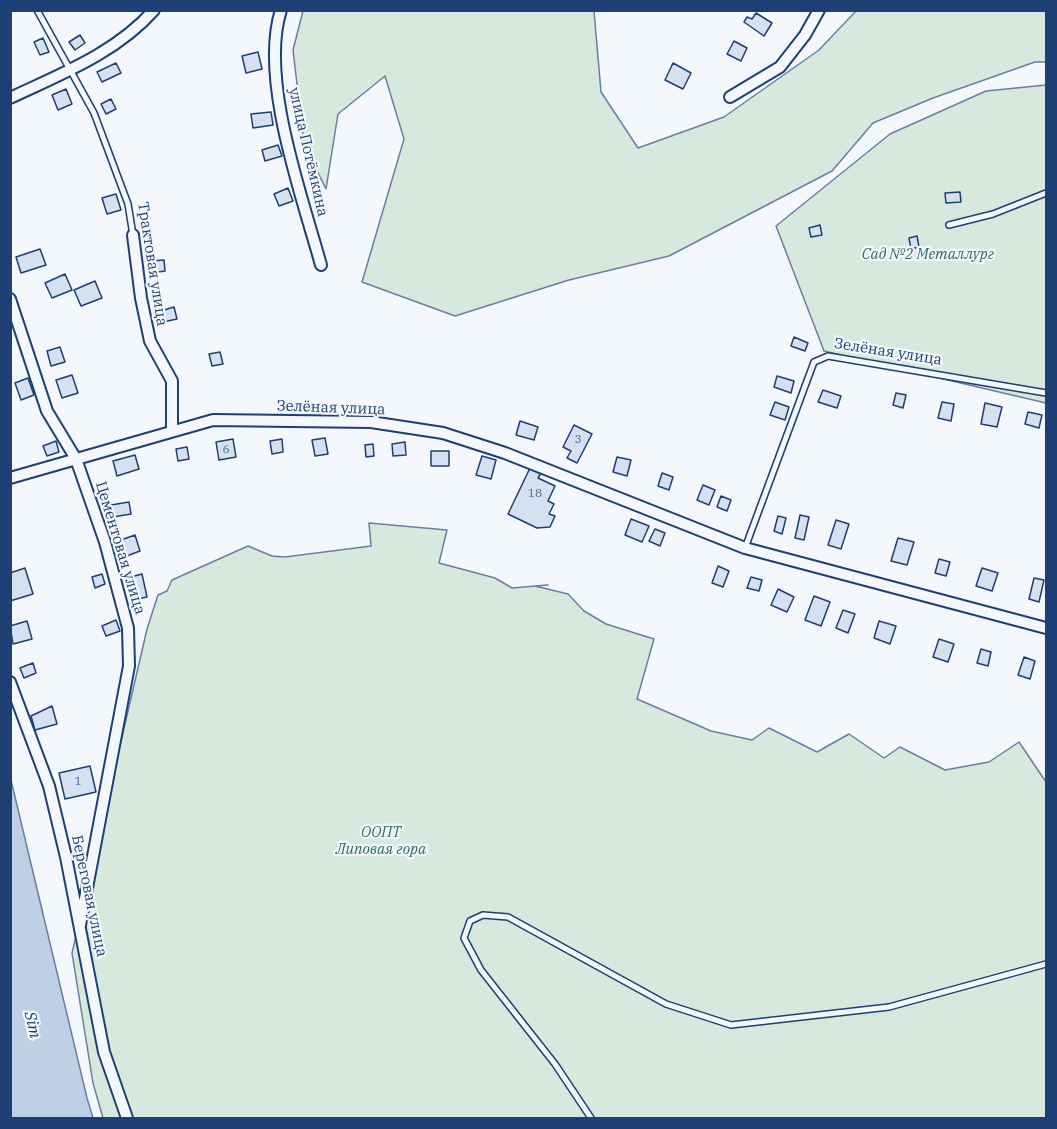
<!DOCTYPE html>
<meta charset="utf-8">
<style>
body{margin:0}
#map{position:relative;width:1057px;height:1129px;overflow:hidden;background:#f4f7fb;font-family:"IBM Plex Serif",serif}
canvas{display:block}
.frame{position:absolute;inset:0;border:12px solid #1d3f73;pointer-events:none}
</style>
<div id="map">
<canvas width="1057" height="1129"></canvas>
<div class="frame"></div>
</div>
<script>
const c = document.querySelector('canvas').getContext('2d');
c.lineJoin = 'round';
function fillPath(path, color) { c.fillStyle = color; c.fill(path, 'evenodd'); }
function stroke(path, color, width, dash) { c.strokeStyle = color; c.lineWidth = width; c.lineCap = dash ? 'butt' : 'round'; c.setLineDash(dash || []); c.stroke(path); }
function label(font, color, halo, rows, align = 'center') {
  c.font = font + ' "IBM Plex Serif",serif'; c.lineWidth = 4.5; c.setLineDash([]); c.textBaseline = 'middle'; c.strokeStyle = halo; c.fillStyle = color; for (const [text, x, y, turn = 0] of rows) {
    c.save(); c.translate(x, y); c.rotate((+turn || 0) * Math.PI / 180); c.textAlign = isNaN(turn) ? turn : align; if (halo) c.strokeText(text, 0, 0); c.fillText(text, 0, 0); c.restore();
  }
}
const green = new Path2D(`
 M303 11H594L601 92 638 148 724 117 819 50 856 11H1046V62H1035L933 98 873 123 832 171 669 256 569 280 455 316 362 282 404 139 385 76 338 114 326 189 304 144 293 50Z
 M1046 85V403L824 351 776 226 890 134 986 91Z
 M369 523 447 530 439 563 495 578 512 588 548 585 535 586 568 594 584 611 606 624 654 639 637 699 711 731 752 740 769 728 817 752 849 734 884 758 900 747 945 770 989 762 1019 742 1046 782V1118H103L93 1083 72 953 147 629 158 595 167 591 172 580 248 546 272 556 285 557 371 546Z`);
fillPath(green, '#d7e8df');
stroke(green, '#687fa3', 1.5);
const water = new Path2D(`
 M10 776 87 1098 93 1118H11Z`);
fillPath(water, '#bed0e5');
stroke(water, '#687fa3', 1.5);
const building = new Path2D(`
 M756 13 772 23 764 36 744 22 747 17 752 19Z
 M80 35 85 43 75 50 69 42Z
 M43 38 49 52 40 55 34 42Z
 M734 41 747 48 741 61 727 54Z
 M258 52 262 69 246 73 242 56Z
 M116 63 121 73 102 82 97 72Z
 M673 63 691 73 683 89 665 80Z
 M66 89 72 104 58 110 52 95Z
 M111 99 116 109 106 114 101 104Z
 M271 112 273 125 253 128 251 114Z
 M278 145 282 156 265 161 262 150Z
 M288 188 293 201 279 206 274 194Z
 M960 192 961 202 946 203 945 193Z
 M116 194 121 210 107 214 102 198Z
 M820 225 822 235 811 237 809 228Z
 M917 236 919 247 911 249 909 238Z
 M40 249 46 265 21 273 16 257Z
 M164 260 165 271 152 273 151 261Z
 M65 274 72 290 52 298 45 283Z
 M95 281 102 298 81 306 74 290Z
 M174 307 177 319 163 322 161 311Z
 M794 337 808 343 805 351 791 346Z
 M60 347 65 362 51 366 47 351Z
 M220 352 223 364 212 366 209 354Z
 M72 375 78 393 62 398 56 380Z
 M777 376 794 381 791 393 774 387Z
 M28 378 34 395 21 400 15 383Z
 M823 390 841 396 837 408 818 402Z
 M896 393 906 395 903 408 893 405Z
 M775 402 789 407 785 420 770 415Z
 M942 402 954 404 951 421 938 418Z
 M985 403 1002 407 997 427 981 424Z
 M1028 412 1042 415 1039 428 1025 424Z
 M520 421 538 427 534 440 516 435Z
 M574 425 592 434 577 463 567 458 571 451 563 447Z
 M325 438 328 454 315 456 312 440Z
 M233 439 236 457 219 460 216 442Z
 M282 439 283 452 272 454 270 441Z
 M56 441 59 452 47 456 43 446Z
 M405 442 406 455 393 456 392 444Z
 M373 444 374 456 366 457 365 445Z
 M187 447 189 459 178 461 176 449Z
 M431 451H449V466H431Z
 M135 455 139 469 117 476 113 461Z
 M482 456 496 460 491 479 476 475Z
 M617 457 631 460 627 476 613 472Z
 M530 468 541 473 538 478 555 486 548 501 554 504 549 514 555 516 550 527 537 528 508 514Z
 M662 473 673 477 669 490 658 486Z
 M703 485 715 490 709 505 697 500Z
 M721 496 731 500 727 511 717 507Z
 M129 502 131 514 113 517 111 505Z
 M800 515 809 517 804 540 795 538Z
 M778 516 786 518 782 534 774 531Z
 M631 519 649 526 642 542 625 535Z
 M836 520 849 524 841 549 828 545Z
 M655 529 665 533 660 546 649 541Z
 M135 535 140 551 124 557 118 541Z
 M898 538 914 542 907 565 891 561Z
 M939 559 950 562 946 576 935 573Z
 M718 566 729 571 723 587 712 583Z
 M25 568 33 594 10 601V573Z
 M982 568 998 573 992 591 976 586Z
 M102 574 105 584 95 588 92 577Z
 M142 574 147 597 133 600 127 578Z
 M751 577 762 580 759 591 747 588Z
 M1034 578 1044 580 1039 602 1029 599Z
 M778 589 794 597 787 612 771 605Z
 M814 596 830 602 821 626 805 620Z
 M843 610 855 614 848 633 836 628Z
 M116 620 120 631 106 636 102 626Z
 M27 621 32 639 13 644 10 626Z
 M879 621 896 626 890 644 874 638Z
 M939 639 954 644 948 662 933 657Z
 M981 649 991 652 988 666 977 663Z
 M1024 657 1035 661 1030 679 1018 675Z
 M33 663 36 673 24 678 20 668Z
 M52 706 57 724 35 730 31 716Z
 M90 766 96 792 65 799 59 773Z`);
fillPath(building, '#d5e0f0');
stroke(building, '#1d3f73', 1.5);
const service = new Path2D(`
 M37 10 94 113 128 204 133 235
 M949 225 993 214 1046 193
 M745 548 814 362 828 356 1046 393
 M591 1118 555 1064 481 970 464 938 470 921 483 915 508 917 666 1004 731 1025 889 1007 1046 964`);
const minor = new Path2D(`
 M281 10C259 78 302 196 321 265
 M730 97 780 67 805 35 819 10
 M10 98C61 74 116 53 154 10
 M133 235 141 298 150 341 172 381V429
 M10 299 47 411 76 459 105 542 128 628 129 666 80 925
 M10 478 213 420 371 422 443 433 505 453 745 548 1046 628
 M10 682 49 786 66 857 104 1052 127 1118`);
stroke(service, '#1d3f73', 8);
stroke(minor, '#1d3f73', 14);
stroke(service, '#f4f7fb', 5);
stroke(minor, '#f4f7fb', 10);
label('12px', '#4b6792', null, [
 ["3",578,440],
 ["6",226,450],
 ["18",535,494],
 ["1",78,782]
]);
label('15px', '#1d3f73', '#f4f7fb', [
 ["улица Потёмкина",308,152,77],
 ["Трактовая улица",152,264,81],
 ["Зелёная улица",888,352,9],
 ["Зелёная улица",331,408,2],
 ["Цементовая улица",120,548,73],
 ["Береговая улица",89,896,78]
]);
label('italic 15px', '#2c6c60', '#f4f7fb', [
 ["Сад №2 Металлург",928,255],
 ["ООПТ",381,833],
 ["Липовая гора",381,850]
]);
label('italic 16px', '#1d3f73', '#f4f7fb', [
 ["Sim",32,1025,77]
]);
</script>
